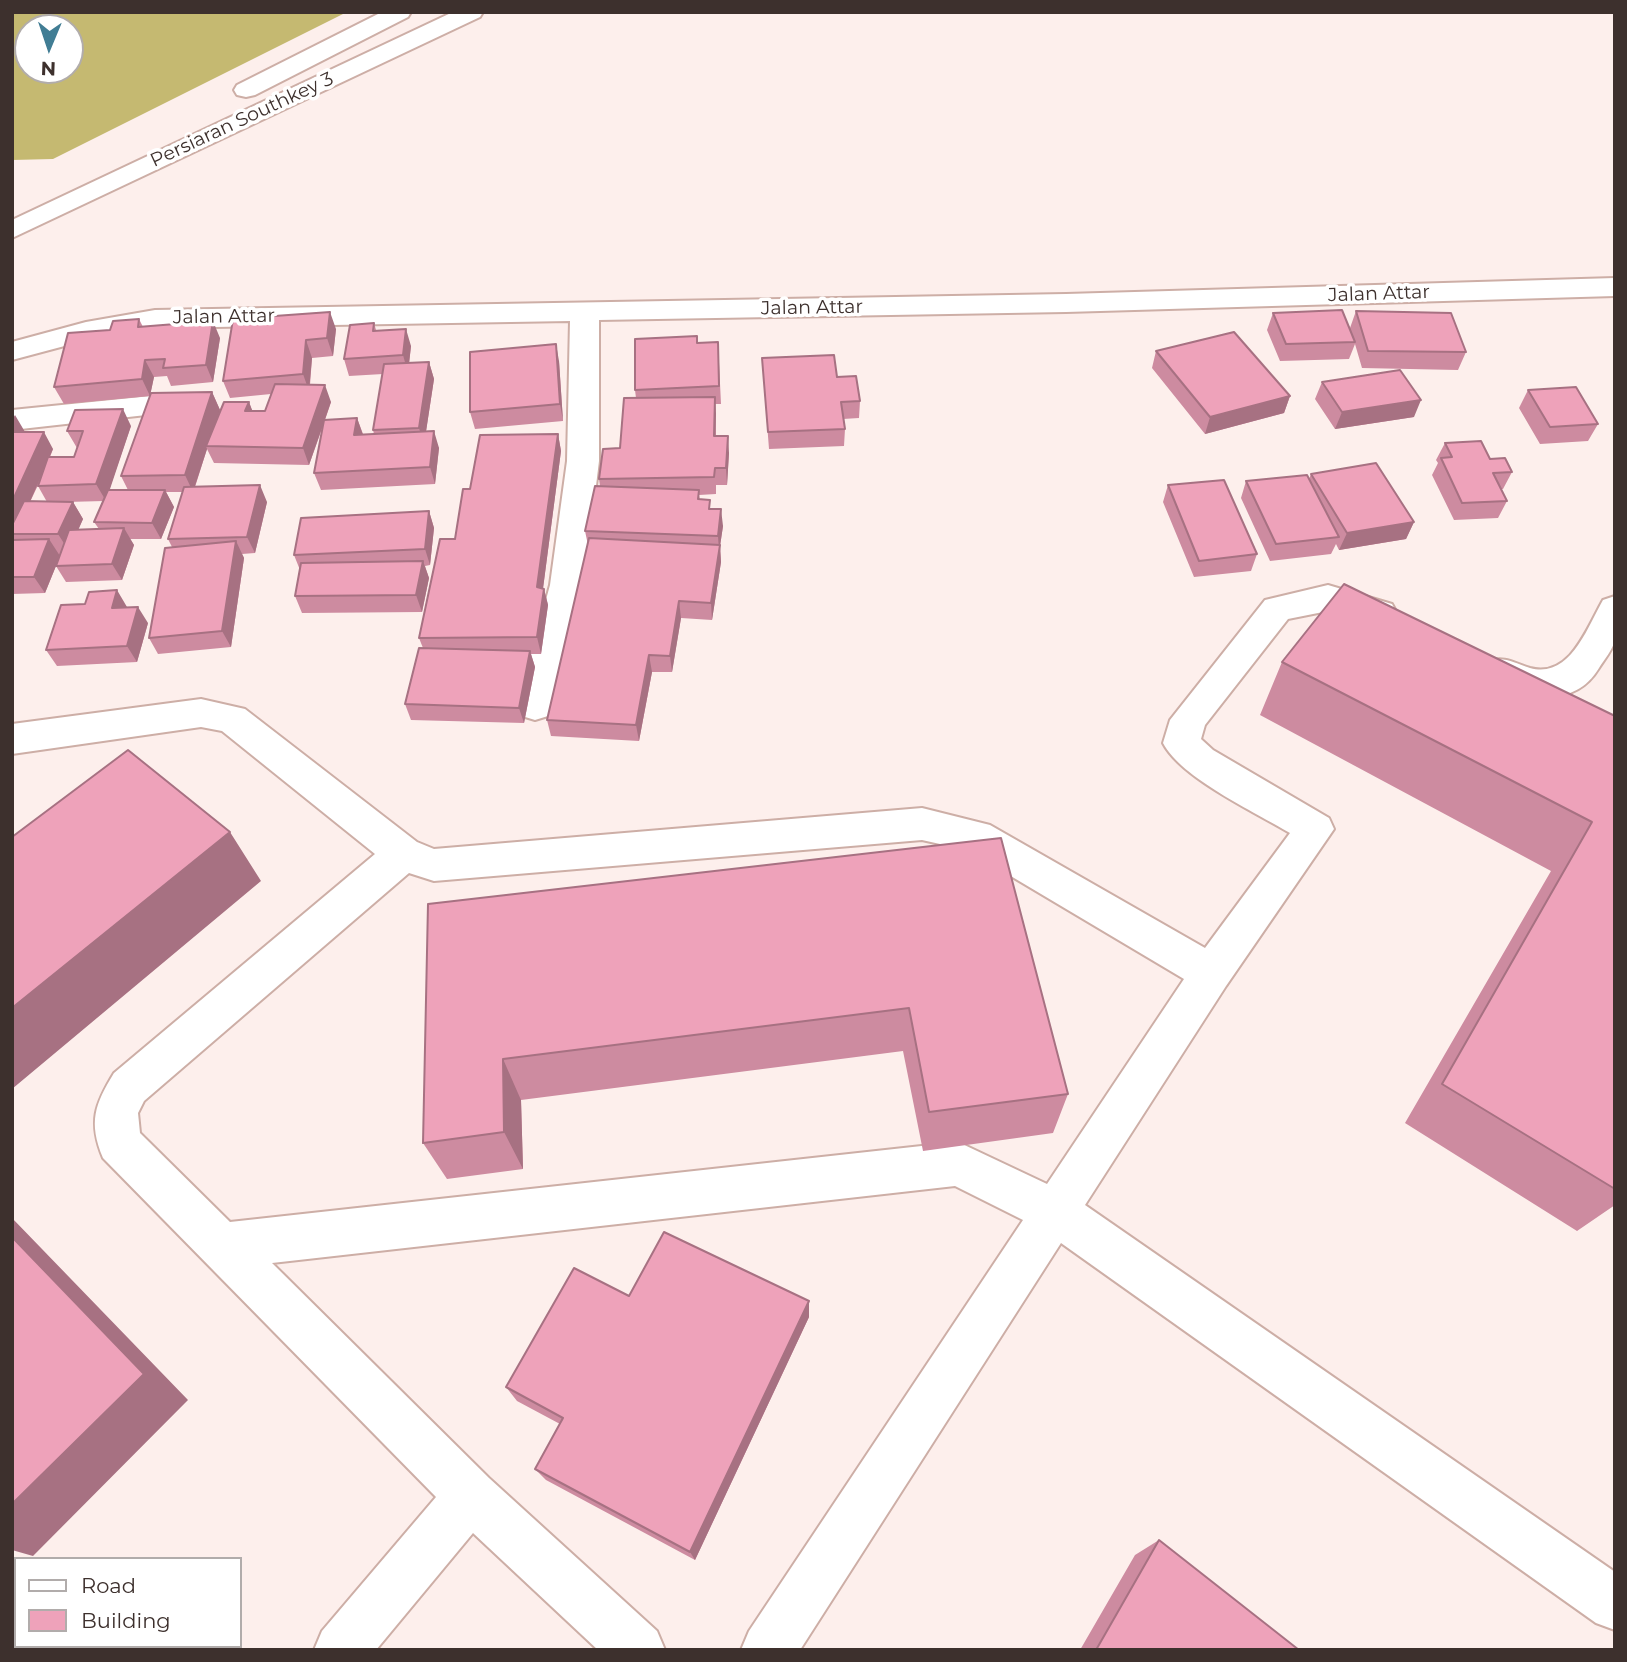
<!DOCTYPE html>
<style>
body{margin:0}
#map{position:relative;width:1627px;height:1662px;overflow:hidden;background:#fdefec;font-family:Montserrat,sans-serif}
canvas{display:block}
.frame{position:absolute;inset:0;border:14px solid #3d302d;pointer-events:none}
.legend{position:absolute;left:14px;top:1557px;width:228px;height:91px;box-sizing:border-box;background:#fff;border:2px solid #b1acab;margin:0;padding:9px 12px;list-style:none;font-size:21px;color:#3d302d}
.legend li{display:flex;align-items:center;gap:14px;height:35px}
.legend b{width:35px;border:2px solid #b1acab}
.north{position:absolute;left:14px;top:14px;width:70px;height:70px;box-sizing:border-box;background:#fff;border:2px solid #b1acab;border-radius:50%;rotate:182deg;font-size:19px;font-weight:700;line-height:28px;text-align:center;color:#3d302d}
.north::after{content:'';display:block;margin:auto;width:24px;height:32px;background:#417d94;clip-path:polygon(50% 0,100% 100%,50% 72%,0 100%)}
</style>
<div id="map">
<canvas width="1627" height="1662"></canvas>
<div class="frame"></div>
<ul class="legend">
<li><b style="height:9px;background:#fff"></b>Road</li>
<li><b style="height:19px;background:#eea2ba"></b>Building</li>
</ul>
<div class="north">N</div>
</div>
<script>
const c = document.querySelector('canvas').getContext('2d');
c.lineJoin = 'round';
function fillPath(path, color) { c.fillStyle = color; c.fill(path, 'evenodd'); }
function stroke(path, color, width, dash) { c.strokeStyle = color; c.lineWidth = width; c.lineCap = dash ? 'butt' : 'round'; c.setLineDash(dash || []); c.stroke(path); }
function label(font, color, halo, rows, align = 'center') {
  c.font = font + ' Montserrat,sans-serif'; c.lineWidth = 7; c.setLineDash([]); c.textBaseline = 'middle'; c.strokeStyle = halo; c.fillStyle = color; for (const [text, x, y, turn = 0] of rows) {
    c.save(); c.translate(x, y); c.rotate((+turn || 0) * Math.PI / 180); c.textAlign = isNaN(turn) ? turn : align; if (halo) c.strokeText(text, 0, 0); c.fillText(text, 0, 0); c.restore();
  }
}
fillPath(new Path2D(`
 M12 12H347L53 159 12 160ZM28 28H70V70H28Z`), '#c5b971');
const minor = new Path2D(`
 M382 12H411L408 17 255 95 246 97 237 95 234 90 237 85Z
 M453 12H483L480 17 12 238V220Z
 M1615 278V296L1066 312 599 320V461L584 585 553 706 548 716 535 720 522 716 517 706 550 585 567 461 570 321 155 328 87 340 12 360V342L86 322 155 310 1066 294Z
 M171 394 182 397 186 404 182 411 12 430V410Z
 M1328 585 1392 604 1397 613 1392 622 1380 626 1328 611 1288 619 1205 725 1201 739 1213 750 1329 818 1334 829 1226 986 1085 1205 1615 1572V1630L1596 1623 1061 1243 800 1650H741L749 1631 1023 1220 955 1186 272 1263 489 1478 657 1631 665 1650H598L473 1533 376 1650H314L322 1631 436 1497 103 1158C88 1122 95 1104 114 1073L375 854 222 731 201 727 12 754V724L201 699 245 709 417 842 434 849 922 808 990 825 1205 948 1290 833C1255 812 1181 778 1163 743L1170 720 1265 600ZM922 840 967 850 1184 979 1047 1184 958 1142 230 1222 140 1133 138 1113 144 1101 409 873 434 881Z
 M1615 596C1615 610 1617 626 1615 640 1613 649 1604 660 1599 668 1573 711 1527 696 1488 681L1483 671 1488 661C1505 656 1514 663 1530 668 1570 679 1587 628 1603 600Z`);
stroke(minor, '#cdaea6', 4);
fillPath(minor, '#fff');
fillPath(new Path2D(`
 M1356 311 1466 352 1458 370 1362 368 1355 344 1349 359 1280 361 1267 330 1273 313 1350 328Z
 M139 319 143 327 220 338 213 382 171 386 167 376 154 377 150 395 212 392 220 410 217 418 249 402 252 411H265L271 394 230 398 223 381 233 319 336 329 333 356 312 358 310 385 331 402 325 420 357 418 363 434H374L373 430 383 374 349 376 344 359 374 323 376 330 411 346 409 363 429 362 434 379 426 431 439 448 435 484 321 490 314 473 323 426 309 465 214 463 207 449 195 487 267 502 255 553 242 554 244 558 231 647 158 654 149 638 172 547 168 539 183 492H166L174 507 161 539H130L134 545 122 580 66 582 56 566 45 593 12 594V415L25 432 53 449 50 457H74L77 448 67 431 131 426 109 490H128L121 476 150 396 64 404 54 387 110 330ZM39 483 38 486 47 502H30ZM104 501 94 522 99 529 78 530 83 519 73 502H66Z
 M718 342 721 404H715L716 436 729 453 727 485H716V494L699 495 700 499 710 509 723 526 720 546 721 562 712 620 681 618 672 672H652L639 741 551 736 547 720 588 545 585 531 600 486 599 479 620 448 636 398 635 390 698 343Z
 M1156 351 1290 396 1284 413 1205 434 1152 368Z
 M762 358 837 377 860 401 859 418 843 419 845 429 844 446 769 449Z
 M559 361 563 421 475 429 470 412Z
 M1322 382 1414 417 1335 429 1315 399Z
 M1528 390 1598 424 1588 441 1540 444 1519 408Z
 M558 434 561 451 543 588 544 589 548 605 541 654H531L535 667 524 723 411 720 405 704 423 648 419 638 455 539 470 489Z
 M1445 443 1490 459 1512 472 1503 489H1501L1507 501 1498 518 1454 520 1432 475 1438 463 1436 460Z
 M1311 474 1414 522 1406 539 1339 550 1336 544 1331 554 1270 561 1241 498 1246 481 1309 479Z
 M1168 485 1257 554 1251 571 1194 577 1163 502Z
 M429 511 434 528 430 565 425 566 429 578 422 612 302 613 295 596 300 570 294 555Z
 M148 623 137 662 57 666 46 650Z
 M1282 662 1615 716V1205L1577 1231 1405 1123 1551 871 1260 715Z
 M1001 838 1068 1094 1053 1133 923 1151 903 1051 521 1100 523 1169 447 1179 423 1143 428 904Z
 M629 1296 809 1301V1317L695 1560 546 1480 535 1469 560 1424 517 1401 506 1387Z
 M1159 1540 1299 1650H1080L1135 1555Z`), '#cd8ba0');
fillPath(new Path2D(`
 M330 312 336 329 333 356 327 338Z
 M213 321 220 338 213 382 206 365Z
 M406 329 411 346 408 373 403 355Z
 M306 340 312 358 309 391 303 374Z
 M556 344 559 361 563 421 560 404Z
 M145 360 154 377 150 396 142 379Z
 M429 362 434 379 424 445 419 428Z
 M325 385 331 402 309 465 303 448Z
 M212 392 220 410 208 446H206L207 449 193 492 185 475Z
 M1290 396 1284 413 1205 434 1210 417Z
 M715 397 716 414 715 453 714 436Z
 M1421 400 1414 417 1335 429 1342 412Z
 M249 402 256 420 245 411Z
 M123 409 131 426 106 501 96 484Z
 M15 415 25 432 12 442V420Z
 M357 418 363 435H354Z
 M434 431 439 448 435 484 430 467Z
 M44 432 53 449 18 529 12 520V502Z
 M558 434 561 451 541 604 537 587Z
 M728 436 729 453 727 485 726 468Z
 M260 485 267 502 255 553 247 537Z
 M165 490 174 507 161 539 152 523Z
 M73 502 83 519 69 551 58 534Z
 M721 509 723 526 720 546 721 562 712 620 711 603 719 551 718 536Z
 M429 511 434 528 430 565 425 549Z
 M1414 522 1406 539 1339 550 1347 533Z
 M124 528 134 545 122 580 112 564Z
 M49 539 60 556 45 593 34 577Z
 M236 541 244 558 231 647 222 631Z
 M423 561 429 578 422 612 416 595Z
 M544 589 548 605 541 654 537 637Z
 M117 590 127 607 112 608Z
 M679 601 681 618 672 672 670 656Z
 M138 607 148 623 137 662 127 646Z
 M530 651 535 667 524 723 519 708Z
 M649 655 652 672 639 741 636 725Z
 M230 832 261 881 12 1089V1008Z
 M503 1059 521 1100 523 1169 504 1132Z
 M12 1218 188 1400 33 1556 12 1550Z
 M809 1301V1317L695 1560 690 1552Z`), '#a77182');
const building = new Path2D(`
 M1342 310 1355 342 1286 344 1273 313Z
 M1356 311 1451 313 1466 352 1368 351Z
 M330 312 327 338 306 340 303 374 223 381 233 319Z
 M139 319 138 327 213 321 206 365 163 368 165 359 145 360 142 379 54 387 68 333 110 330 113 321Z
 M374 323 373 331 406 329 403 355 344 359 350 325Z
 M1234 332 1290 396 1210 417 1156 351Z
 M697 336V343L718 342 719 386 635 390V339Z
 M556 344 560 404 470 412V352Z
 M834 355 837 377 856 376 860 401 841 402 845 429 768 432 762 358Z
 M429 362 419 428 373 430 384 364Z
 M1400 370 1421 400 1342 412 1322 382Z
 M275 384 325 385 303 448 206 446 224 402H249L245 411H265Z
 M1576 387 1598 424 1550 427 1528 390Z
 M212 392 185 475 121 476 151 393Z
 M715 397 714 436H728L726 468H715L714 477 599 479 603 449 620 448 624 398Z
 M123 409 96 484 38 486 48 457H74L83 431H67L75 410Z
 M357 418 354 435 434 431 430 467 314 473 324 420Z
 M12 432H44L12 502Z
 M558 434 537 587 544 589 537 637 419 638 440 539H455L463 489H470L480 435Z
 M1481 441 1490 459 1505 458 1512 472 1493 473 1507 501 1462 503 1441 458 1452 457 1445 443Z
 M1376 463 1414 522 1347 533 1311 474Z
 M1307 475 1339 537 1276 544 1246 481Z
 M1224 480 1257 554 1199 561 1168 485Z
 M260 485 247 537 168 539 184 487Z
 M595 486 699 490 698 499 710 500 709 509H721L718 536 585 531Z
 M108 490H165L152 523 94 522Z
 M24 501 73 502 58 534H12V525Z
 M429 511 425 549 294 555 301 518Z
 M124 528 112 564 56 566 69 530Z
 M589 538 720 545 711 603 679 601 670 656 649 655 636 725 547 720Z
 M49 539 34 577H12V540Z
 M236 541 222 631 149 638 165 548Z
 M423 561 416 595 295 596 301 563Z
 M1344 584 1615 716V1189L1442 1084 1592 822 1282 662Z
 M117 590 112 608 138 607 127 646 46 650 61 605 85 604 89 592Z
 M419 648 530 651 519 708 405 704Z
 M128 750 230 832 12 1008V837Z
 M1001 838 1068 1094 929 1112 909 1008 503 1059 504 1132 423 1143 428 904Z
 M664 1232 809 1301 690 1552 535 1469 563 1418 506 1387 574 1268 629 1296Z
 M12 1237 144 1374 12 1504Z
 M1159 1540 1299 1650H1096Z`);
fillPath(building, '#eea2ba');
stroke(building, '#a77182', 2);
label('19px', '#3d302d', '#fff', [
 ["Persiaran Southkey 3",242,120,-25],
 ["Jalan Attar",1379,294,-2],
 ["Jalan Attar",812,308,-1],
 ["Jalan Attar",224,317,-1]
]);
</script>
